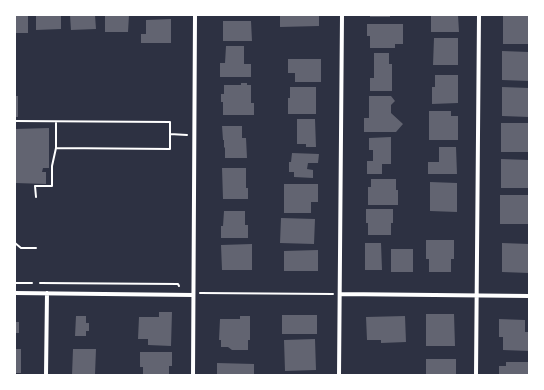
<!DOCTYPE html>
<style>
body{margin:0}
#map{position:relative;width:544px;height:390px;overflow:hidden;background:#2d3142;font-family:"Asap Condensed",sans-serif}
canvas{display:block}
.frame{position:absolute;inset:0;border:16px solid #fff;pointer-events:none}
</style>
<div id="map">
<canvas width="544" height="390"></canvas>
<div class="frame"></div>
</div>
<script>
const c = document.querySelector('canvas').getContext('2d');
c.lineJoin = 'round';
function fillPath(path, color) { c.fillStyle = color; c.fill(path, 'evenodd'); }
function stroke(path, color, width, dash) { c.strokeStyle = color; c.lineWidth = width; c.lineCap = dash ? 'butt' : 'round'; c.setLineDash(dash || []); c.stroke(path); }
fillPath(new Path2D(`
 M15 15H28V33H15Z
 M36 15H61V29L36 30Z
 M70 15H95L96 29 71 30Z
 M105 15H129L128 32H105Z
 M280 15H319V26L280 27Z
 M370 15H390V17H370Z
 M431 15H458L459 32H431Z
 M503 15H529V44H503Z
 M171 19V43H141V34H146V20Z
 M223 21H251L252 41H223Z
 M367 24H403V44H395V48H370V36H367Z
 M434 38H458V65H433Z
 M226 46H244V64H251V77H220V63H225Z
 M502 51 529 52V81L502 80Z
 M374 53H389V64H392V91H370V78H374Z
 M288 59H321V82H295V73H288Z
 M435 75H458V103L432 104V87H435Z
 M241 83H247V85H251V103H254V115H223V102H221V94H224V85H241Z
 M290 87H316V114H288V98H290Z
 M502 87 529 88V117L502 116Z
 M15 96H18V117H15Z
 M369 96H391L395 101 391 105V113L403 124 396 132H364V118H369Z
 M429 111H451V116H458V140H429Z
 M297 119H315L316 147H306V144H297Z
 M501 123H528V152H501Z
 M222 126H242V138H246L247 158H225V147L224 148V140H223Z
 M49 128V168H43L42 172H46V184L15 183V129Z
 M391 137V164H382V174H367V161H373V150H369V138Z
 M439 147H456L457 174H428V162H439Z
 M292 153 319 154 318 163H308L307 169 313 170V178L294 177V172H289V162H291Z
 M501 159 529 160 528 188H501Z
 M222 168H246V188H248V199H223Z
 M371 179H396V190H398V205H368V187H371Z
 M430 182 457 183V212L430 211Z
 M284 184H318V202H311V213H284Z
 M500 195H528V224H500Z
 M366 209H393V223H391V235H368V223H366Z
 M224 211H245V225H248V238H221V226H223Z
 M281 218 315 219 314 244 280 243Z
 M426 240H454V259H451V272H429V259H426Z
 M365 243H381L382 270H365Z
 M502 243 529 244V273L502 272Z
 M252 244V270H222L221 245Z
 M391 249H413V272H391Z
 M318 250V271H284V251Z
 M159 312H172L171 346 148 345V339H138L139 317H159Z
 M426 314H454L455 346H426Z
 M282 315H317V334H282Z
 M76 316H86V323H89V331H86V336H75Z
 M240 316H250V340H248V350H232L228 347H221V340H219L220 319H240Z
 M405 316 406 342 381 343V340H367L366 317Z
 M499 319 525 320V332H529V351L503 350V337H499Z
 M15 322H19V333H15Z
 M315 339 316 370 285 371 284 340Z
 M15 349H21V373H15Z
 M73 349H96L95 375H72Z
 M140 352H172V366H169V375H143V367H140Z
 M426 359H456V375H426Z
 M506 362H529V375H499V366H506Z
 M217 363 254 364V375H217Z`), '#626471');
stroke(new Path2D(`
 M15 121 170 122V149L56 148
 M170 134 187 135
 M36 197 35 186H52V166L56 148V122
 M15 243 21 248H36
 M15 283H32
 M40 283 178 284 179 286
 M200 293 333 294`), '#fff', 2);
stroke(new Path2D(`
 M15 293 193 295
 M340 294 529 296
 M46 375 47 293
 M193 375 195 15
 M339 375 342 15
 M476 375 479 15`), '#fff', 4);
</script>
